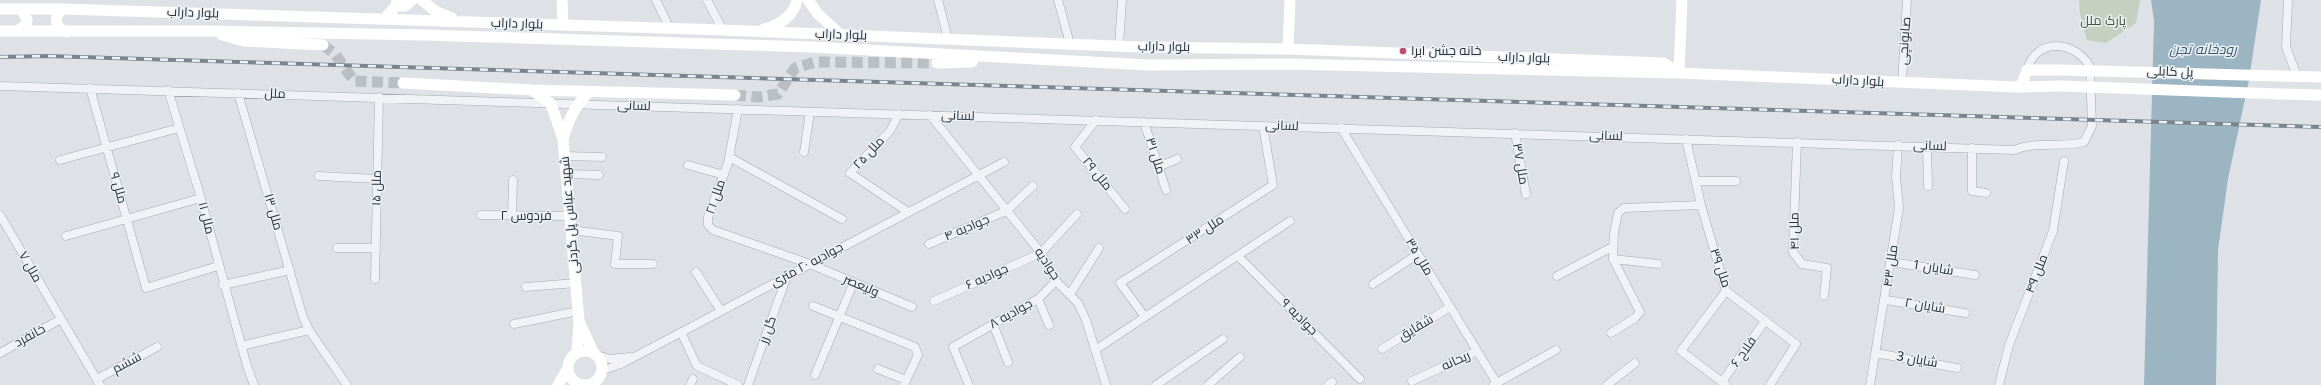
<!DOCTYPE html>
<meta charset="utf-8">
<style>
body{margin:0}
canvas{display:block;background:#dee2e6}
</style>
<canvas width="2321" height="385"></canvas>
<script>
const c = document.querySelector('canvas').getContext('2d');
c.lineJoin = 'round';
function fillPath(path, color) { c.fillStyle = color; c.fill(path, 'evenodd'); }
function stroke(path, color, width, dash) { c.strokeStyle = color; c.lineWidth = width; c.lineCap = dash ? 'butt' : 'round'; c.setLineDash(dash || []); c.stroke(path); }
function label(font, color, halo, rows, align = 'center') {
  c.font = font + ' "Noto Sans",Cairo,sans-serif'; c.lineWidth = 3; c.setLineDash([]); c.textBaseline = 'middle'; c.strokeStyle = halo; c.fillStyle = color; for (const [text, x, y, turn = 0] of rows) {
    c.save(); c.translate(x, y); c.rotate((+turn || 0) * Math.PI / 180); c.textAlign = isNaN(turn) ? turn : align; if (halo) c.strokeText(text, 0, 0); c.fillText(text, 0, 0); c.restore();
  }
}
fillPath(new Path2D(`
 M2079 0H2140L2136 23 2106 43 2087 40 2080 14Z`), '#c6cfc0');
fillPath(new Path2D(`
 M2151 0H2261L2249 80 2228 179 2218 250 2216 385H2144L2154 21Z`), '#9bb5c3');
stroke(new Path2D(`
 M323 45 335 54 354 81 403 83
 M735 95 758 97 778 94 795 68 815 62 937 63`), '#babfc4', 11, [11, 5.5]);
const street = new Path2D(`
 M656 0 670 29
 M707 0 723 30
 M938 0 948 39
 M1058 0 1070 44
 M2288 0 2286 47 2297 76
 M1119 46 1122 0
 M1902 83 1907 0
 M0 86 2014 150C2036 141 2060 148 2084 142L2092 126 2090 67C2075 40 2036 37 2027 70
 M90 88 146 288 218 266
 M168 90 200 195 247 366 254 385
 M238 93 303 317 309 330 347 385
 M738 109 728 163 708 217V225L713 230 810 264 912 307
 M899 114 890 131 850 173 908 212
 M930 115 1041 253 1056 281 1078 303 1086 320 1106 385
 M1096 120 1075 147 1125 209
 M1144 122 1166 190
 M1341 128 1498 385
 M1515 133 1526 194
 M1686 139 1701 205 1726 291 1796 344 1770 385
 M1797 142 1793 252 1802 264 1827 268 1824 296
 M1927 146 1928 186
 M1972 148V191L1986 193
 M804 152 810 112
 M565 156 602 157
 M729 157 842 219
 M60 160 179 128
 M688 165 724 175
 M1158 167 1177 159
 M566 174 599 175
 M319 176 377 179
 M1696 181H1736
 M0 215 100 385
 M481 215 570 216
 M512 216 513 180
 M571 230 618 236 615 264H653
 M66 236 201 198
 M929 244 1006 211 1033 186
 M337 248H376
 M1238 256 1360 379
 M1613 259 1658 264
 M1891 262 1975 275
 M696 272 721 311
 M1557 276 1612 247
 M375 279 379 97
 M1373 284 1418 254
 M223 285 290 270
 M526 287 576 283
 M1726 291 1681 351 1726 385
 M1070 294 1099 248
 M1038 299 1049 325
 M1886 300 1965 313
 M934 301 1041 253 1077 214
 M813 306 915 347 918 355 904 385
 M1145 317 1120 283 1273 185 1263 126
 M514 324 578 311
 M993 324 1008 362
 M681 332 697 366 738 385
 M1611 333 1635 318 1640 312 1613 259 1614 233 1618 213 1624 208 1701 205
 M241 346 309 330
 M1382 349 1450 307
 M1095 350 1290 221
 M0 353 61 319
 M1876 353 1957 368
 M597 355 610 359 630 357
 M878 369 906 380
 M601 371 621 364 1004 162
 M815 375 853 284
 M97 379 157 347
 M1412 381 1477 351
 M1722 382 1765 321
 M690 385 693 379
 M748 385 787 276
 M969 385 953 347 1038 299 1056 281
 M1156 385 1223 339
 M1208 385 1240 357
 M1328 385 1332 382
 M1493 385 1556 350
 M1607 385 1635 363
 M1870 385 1899 208 1896 177 1898 145
 M1999 385 2009 345 2053 231 2064 161`);
stroke(street, '#a4aaaf', 9);
stroke(street, '#f0f2f5', 8);
stroke(new Path2D(`
 M422 0 435 11 452 18
 M562 0 563 25
 M808 0 818 14 841 35
 M396 6H405L412 0
 M0 9H63L723 30 1139 47 1288 49 1663 63 1678 72
 M63 9C53 17 54 27 67 32
 M384 19 396 6 397 0
 M764 29C778 26 794 16 797 0
 M0 31H206L425 35 811 47 1148 65 1285 64 1679 73 2017 87 2022 84 2027 70H2060
 M17 31 26 25 27 20 22 10 17 9
 M222 35 244 41 323 45
 M1288 49 1290 0
 M937 63 972 62
 M1679 73 1682 0
 M2280 76 2321 77
 M403 83 532 90 735 95
 M2017 87 2061 86
 M532 90 551 104 563 139 579 321 577 352
 M2279 94 2321 95
 M563 139C569 119 574 107 589 92
 M579 321 594 354
 M568 368a17 17 0 1 1 34 0a17 17 0 1 1-34 0Z
 M558 385 567 370`), '#fff', 11);
const rail = new Path2D(`
 M0 57 48 56 2321 127`);
stroke(rail, '#79848e', 4);
stroke(rail, '#edf1f4', 2.5, [8]);
stroke(new Path2D(`
 M2060 70 2280 76
 M2061 86 2279 94`), '#fff', 11);
for (const [x, y, r, color] of [
 [1403,51,4,"#c14c71"]
]) { const dot = new Path2D(); dot.arc(x, y, r, 0, 2 * Math.PI); c.fillStyle = color; c.fill(dot); stroke(dot, '#edf1f4', 1.5); }
label('13px', '#28323b', '#edf1f4', [
 ["بلوار داراب",193,13,2],
 ["بلوار داراب",517,24,2],
 ["بلوار داراب",841,35,2],
 ["صابونچی",1905,41,-86],
 ["بلوار داراب",1164,47,1],
 ["بلوار داراب",1524,58,2],
 ["پل کابلی",2170,72,2],
 ["بلوار داراب",1858,81,3],
 ["ملل",275,94,2],
 ["لسانی",634,106,2],
 ["لسانی",958,116,2],
 ["لسانی",1282,126,2],
 ["لسانی",1606,136,2],
 ["لسانی",1930,146,2],
 ["ملل ۲۵",869,153,-47],
 ["ملل ۳۱",1155,156,72],
 ["ملل ۳۷",1520,164,80],
 ["ملل ۲۹",1097,174,51],
 ["ملل ۹",118,188,74],
 ["ملل ۱۵",377,188,-89],
 ["ملل ۲۱",716,197,-71],
 ["ملل ۱۳",273,212,74],
 ["شهید عباس پل گردنی",570,215,-95],
 ["فردوس ۲",526,216],
 ["ملل ۱۱",206,218,76],
 ["جوادیه ۴",967,228,-23],
 ["ملل ۳۳",1205,230,-33],
 ["ملل ۴۱",1795,231,-91],
 ["ملل ۳۵",1419,257,59],
 ["جوادیه",1047,264,57],
 ["جوادیه ۲۰ متری",807,265,-28],
 ["ملل ۴۳",1891,266,-82],
 ["ملل ۷",30,267,60],
 ["ملل ۳۹",1720,268,71],
 ["شایان 1",1933,268,9],
 ["ملل ۴۹",2037,274,-69],
 ["جوادیه ۶",987,277,-24],
 ["ولیعصر",861,286,23],
 ["شایان ۲",1925,306,9],
 ["جوادیه ۸",1011,314,-29],
 ["جوادیه ۹",1299,317,45],
 ["شقایق",1416,328,-31],
 ["گل رز",768,330,-70],
 ["خانفرد",30,336,-29],
 ["فلاح ۶",1744,352,-55],
 ["شایان 3",1917,360,10],
 ["ریحانه",1456,361,-24],
 ["ششم",127,363,-28]
]);
label('13px', '#425637', '#edf1f4', [
 ["پارک ملل",2103,21]
]);
label('13px', '#28323b', '#edf1f4', [
 ["خانه جشن ابرا",1411,51]
], 'left');
label('italic 14px', '#36576b', '#edf1f4', [
 ["رودخانه تجن",2203,50]
]);
</script>
